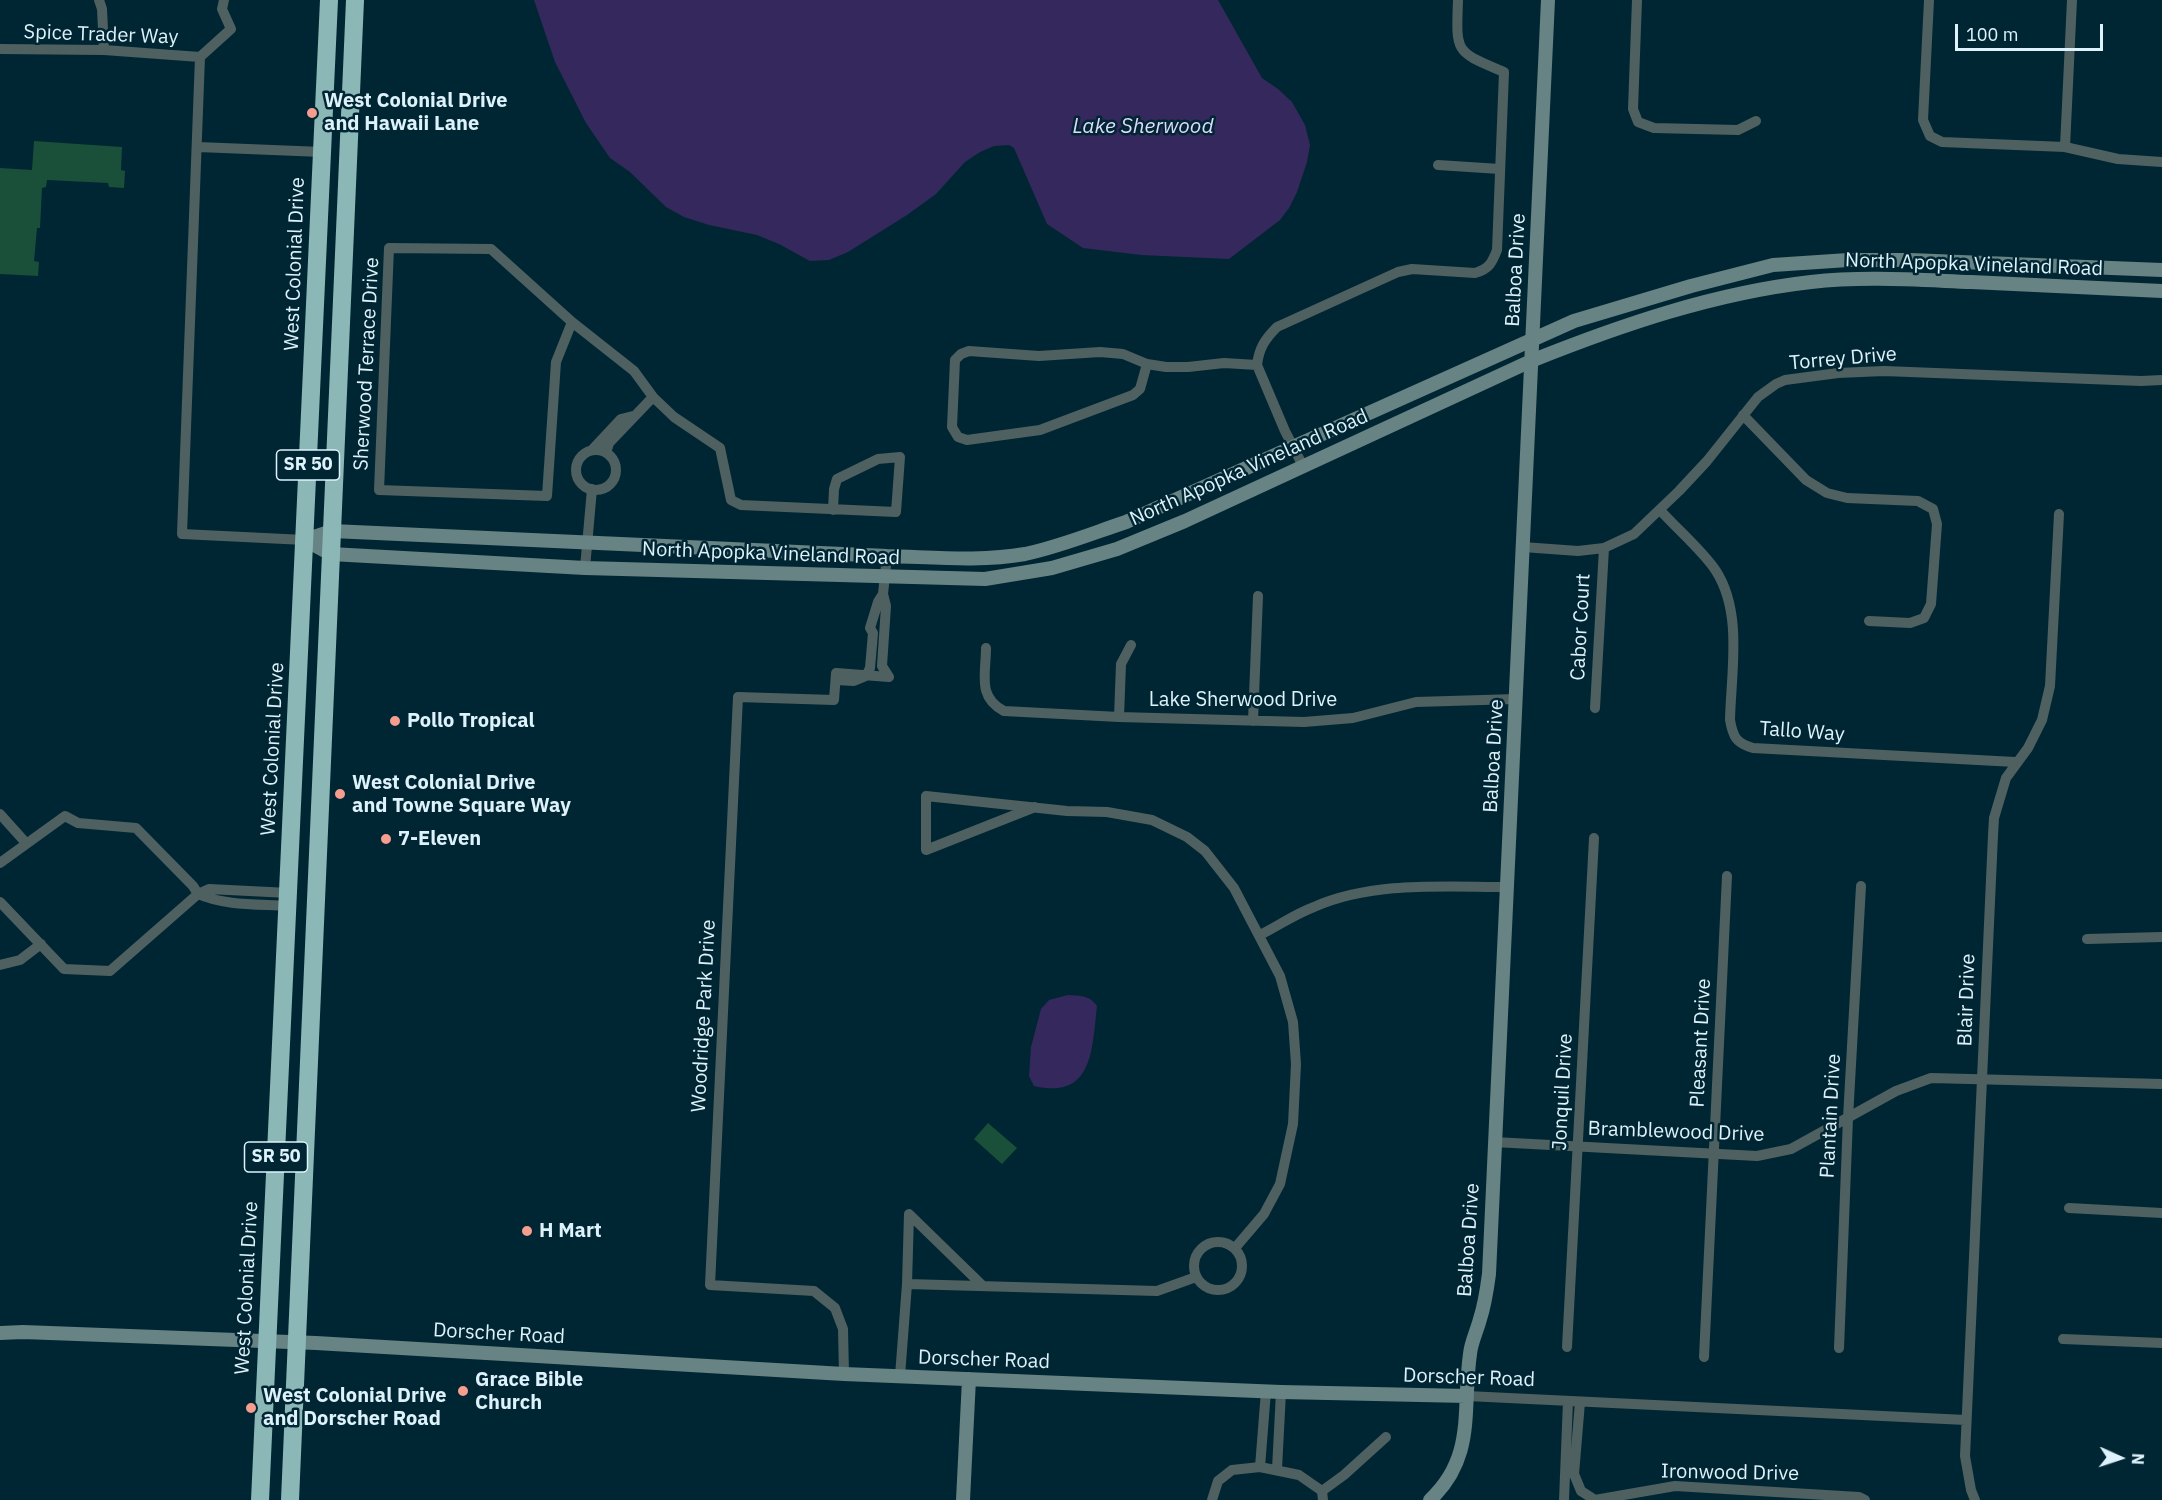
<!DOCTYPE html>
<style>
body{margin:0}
#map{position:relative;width:2162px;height:1500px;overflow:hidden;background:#012633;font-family:"IBM Plex Sans",sans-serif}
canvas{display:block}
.north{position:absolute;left:2090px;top:1428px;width:60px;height:60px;-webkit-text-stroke:4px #012633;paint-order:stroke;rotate:93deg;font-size:16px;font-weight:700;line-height:24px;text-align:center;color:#def2fb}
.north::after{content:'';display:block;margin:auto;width:21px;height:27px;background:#def2fb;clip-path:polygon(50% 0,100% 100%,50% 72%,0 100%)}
.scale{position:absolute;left:1955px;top:24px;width:148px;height:27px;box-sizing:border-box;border:3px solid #def2fb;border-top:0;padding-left:8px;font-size:18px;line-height:21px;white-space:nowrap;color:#def2fb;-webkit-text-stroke:4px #012633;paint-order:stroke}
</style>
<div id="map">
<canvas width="2162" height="1500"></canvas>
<div class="north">N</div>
<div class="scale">100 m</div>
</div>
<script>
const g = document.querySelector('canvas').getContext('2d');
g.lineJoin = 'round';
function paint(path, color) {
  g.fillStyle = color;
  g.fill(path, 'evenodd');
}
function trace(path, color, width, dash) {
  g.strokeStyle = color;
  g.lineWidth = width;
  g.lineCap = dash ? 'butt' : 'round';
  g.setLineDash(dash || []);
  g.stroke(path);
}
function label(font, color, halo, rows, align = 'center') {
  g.font = font + ' "IBM Plex Sans",sans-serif';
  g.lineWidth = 5;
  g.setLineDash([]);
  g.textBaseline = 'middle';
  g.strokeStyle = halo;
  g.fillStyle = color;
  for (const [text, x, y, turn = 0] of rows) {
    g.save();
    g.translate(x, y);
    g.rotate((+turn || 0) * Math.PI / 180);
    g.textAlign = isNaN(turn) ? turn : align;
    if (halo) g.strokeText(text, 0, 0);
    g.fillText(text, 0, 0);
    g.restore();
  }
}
paint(new Path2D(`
 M34 141 122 147 121 170 125 171 124 188 109 187 108 183 47 180 46 187 42 188 40 228H37L34 261 39 262 38 276 0 274V168L32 170Z
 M988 1123 1017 1148 1002 1164 974 1139Z`), '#1a4f39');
paint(new Path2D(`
 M534 0H1218L1262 78 1278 89 1292 102 1305 125 1310 145 1307 162 1297 192 1289 208 1280 220 1229 259 1141 255 1083 248 1047 224 1014 148 1009 145 994 146 980 152 965 162 936 194 907 215 848 252 829 260 810 261 779 244 757 235 709 225 684 217 666 207 630 172 610 158 586 123 555 62Z
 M1068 995C1079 996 1090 995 1097 1006 1092 1048 1094 1100 1034 1086L1029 1076 1031 1047 1041 1009 1049 1000Z`), '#35285d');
trace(new Path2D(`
 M99 0 102 9 104 50
 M224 0 222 9 231 29 200 57 182 534 305 540
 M1637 0 1633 109 1638 122 1654 128 1738 130 1756 121
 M1929 0 1923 120 1930 136 1942 142 2065 147 2118 159 2162 162
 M0 49 104 50 200 57
 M198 147 322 152
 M2065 147 2072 0
 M1438 165 1500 169
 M389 248 491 249 572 322 556 362 547 496 379 490Z
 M572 322 634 371 653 397 674 417 720 448 731 500 741 505 896 512 900 457 878 459 837 479 834 489 833 510
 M1147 364 1140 389 1133 395 1040 430 967 440 958 437 952 427 955 360 961 354 969 351 1039 356 1100 352 1123 354 1147 364 1166 367H1188L1224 363 1257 365
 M1743 415 1806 480 1827 493 1847 498 1918 501 1933 509 1937 524 1931 604 1924 618 1910 623 1869 621
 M592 450 621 419 633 416
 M576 470a20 20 0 1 1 40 0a20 20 0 1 1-40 0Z
 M606 453 609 443 653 397
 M1303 466 1285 431 1257 365C1259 348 1265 339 1277 327L1398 272 1412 269 1475 273C1489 269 1492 263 1497 250L1504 72C1455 51 1456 54 1458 0
 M1660 510C1676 528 1704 552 1716 571 1743 613 1731 673 1730 720 1733 737 1736 743 1753 748L2015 762
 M1523 547 1578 551 1604 548 1634 534 1679 491 1707 461 1758 397 1776 384 1785 380 1838 373 1884 371 2141 381 2162 380
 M887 556 883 594 886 606 882 666 889 677
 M585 568 592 489
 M986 648C986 674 977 697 1004 711L1119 717 1304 722 1353 718 1416 702 1516 699
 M836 680 854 681 866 676 870 668 873 633 870 628 878 602 883 594
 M1595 708 1604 548
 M1119 717 1121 664 1131 645
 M1253 721 1258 596
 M1035 807 926 850V796L1067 811 1107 812 1152 820 1187 837 1205 851 1234 888 1280 976 1293 1022 1296 1064 1293 1124 1280 1184 1264 1214 1235 1248
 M0 814 26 843
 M0 863 65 816 78 823 136 828 193 886 198 894
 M198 894C225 906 259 904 288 906
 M0 902 64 969 110 971 198 894 209 889 289 893
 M1260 935C1278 926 1295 914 1314 907 1373 881 1443 887 1507 887
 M2087 939 2162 937
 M0 965 20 960 41 944
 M1494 1142 1757 1156 1791 1149 1896 1091 1931 1078 2162 1084
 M2069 1208 2162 1213
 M1194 1266a24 24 0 1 1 48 0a24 24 0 1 1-48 0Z
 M983 1286 909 1214 907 1284 1157 1291 1196 1277
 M2063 1339 2162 1343
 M1567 1347 1594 838
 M1839 1348 1848 1118 1861 886
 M1704 1357 1727 876
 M844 1374 843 1329 835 1308 814 1291 710 1285 738 697 834 700 836 673 889 677
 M900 1376 907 1284
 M1467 1396 1966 1420
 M1580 1402 1574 1474 1581 1491 1595 1500
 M1260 1467 1266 1391
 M1277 1469 1281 1392
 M1322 1491 1344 1475 1386 1437
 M1212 1500 1218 1481 1232 1470 1260 1467 1299 1475 1322 1491 1323 1500
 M1564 1500 1568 1401
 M1595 1500 1675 1486 1859 1497 1865 1500
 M1975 1500 1971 1490 1965 1456 1993 835 1994 818 2006 778 2028 748 2042 720 2050 686 2059 514`), '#4f6060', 10);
trace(new Path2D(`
 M305 540 331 554 349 555 585 568 985 579 1052 568 1117 549 1185 521 1531 361C1621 325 1714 293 1811 282 1864 276 1918 280 1971 282 2034 285 2098 288 2162 291
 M305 540 332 531 887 556C932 557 980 562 1025 554 1059 547 1093 533 1126 522L1574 321 1691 286 1773 265 1848 260H1910L2162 270
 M0 1333 23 1332 316 1343 844 1374 1281 1392 1467 1396
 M963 1500 969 1379
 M1430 1500C1476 1457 1462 1410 1470 1354 1471 1342 1477 1331 1480 1319 1485 1304 1487 1289 1489 1274L1548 0`), '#678383', 14);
trace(new Path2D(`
 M260 1500 329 0
 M290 1500 355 0`), '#8bb8b7', 18);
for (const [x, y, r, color] of [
 [312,113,6,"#f59d8f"],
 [395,721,6,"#f59d8f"],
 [340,794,6,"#f59d8f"],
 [386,839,6,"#f59d8f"],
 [527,1231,6,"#f59d8f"],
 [463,1391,6,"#f59d8f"],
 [251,1408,6,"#f59d8f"]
]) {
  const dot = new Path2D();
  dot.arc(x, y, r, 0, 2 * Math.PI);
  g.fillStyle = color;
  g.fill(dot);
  trace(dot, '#012633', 2);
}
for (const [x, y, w] of [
 [308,465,63],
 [276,1157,63]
]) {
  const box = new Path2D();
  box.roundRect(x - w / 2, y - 15, w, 30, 4.5);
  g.fillStyle = '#012633';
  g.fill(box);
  trace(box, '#def2fb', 1.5);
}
label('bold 18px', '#def2fb', null, [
 ["SR 50",308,465],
 ["SR 50",276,1157]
]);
label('20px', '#def2fb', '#012633', [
 ["Spice Trader Way",101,35,2],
 ["West Colonial Drive",295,264,-88],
 ["North Apopka Vineland Road",1974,265,2],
 ["Balboa Drive",1516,270,-87],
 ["Torrey Drive",1843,359,-5],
 ["Sherwood Terrace Drive",367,364,-87],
 ["North Apopka Vineland Road",1249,468,-24],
 ["North Apopka Vineland Road",771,554,2],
 ["Cabor Court",1581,627,-87],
 ["Lake Sherwood Drive",1243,700],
 ["Tallo Way",1802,732,4],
 ["West Colonial Drive",273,749,-87],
 ["Balboa Drive",1494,756,-87],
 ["Blair Drive",1967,1000,-88],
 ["Woodridge Park Drive",704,1016,-87],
 ["Pleasant Drive",1701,1043,-87],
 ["Jonquil Drive",1563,1092,-87],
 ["Plantain Drive",1831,1116,-87],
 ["Bramblewood Drive",1676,1132,2],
 ["Balboa Drive",1469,1240,-86],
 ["West Colonial Drive",247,1288,-87],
 ["Dorscher Road",499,1334,3],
 ["Dorscher Road",984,1360,2],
 ["Dorscher Road",1469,1378,2],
 ["Ironwood Drive",1730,1473,1]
]);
label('bold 20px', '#def2fb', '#012633', [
 ["West Colonial Drive",324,101],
 ["and Hawaii Lane",324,124],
 ["Pollo Tropical",407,721],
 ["West Colonial Drive",352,783],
 ["and Towne Square Way",352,806],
 ["7-Eleven",398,839],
 ["H Mart",539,1231],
 ["Grace Bible",475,1380],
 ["Church",475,1403],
 ["West Colonial Drive",263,1396],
 ["and Dorscher Road",263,1419]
], 'left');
label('italic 21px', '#dfd9fd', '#012633', [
 ["Lake Sherwood",1143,127]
]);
</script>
